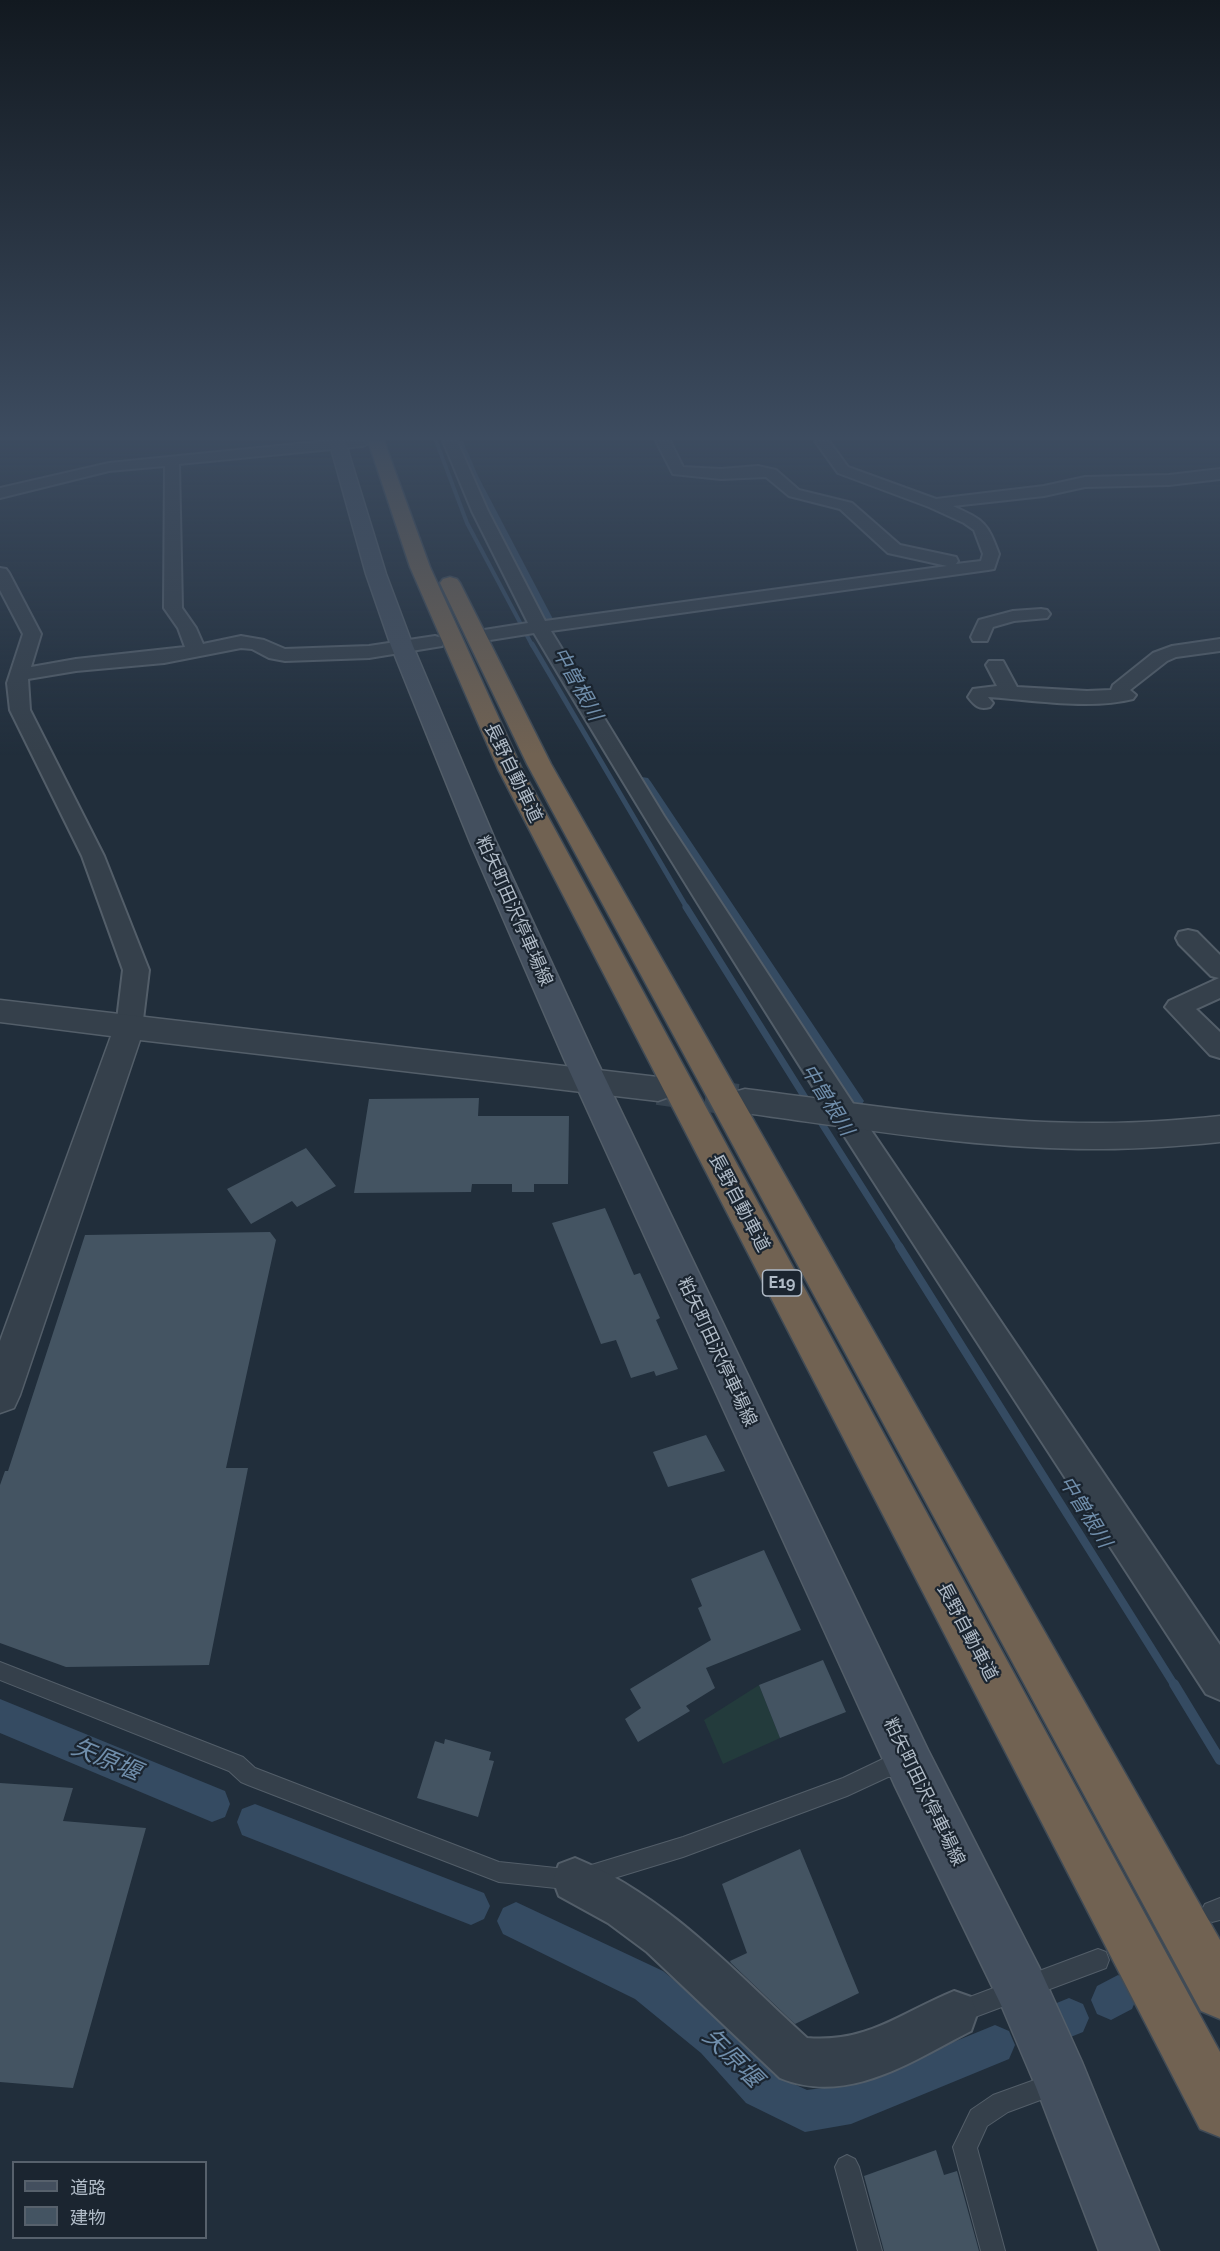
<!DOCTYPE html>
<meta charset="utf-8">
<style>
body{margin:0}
#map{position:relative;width:1220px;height:2251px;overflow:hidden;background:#212e3b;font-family:Raleway,"Noto Sans JP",sans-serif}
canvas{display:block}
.legend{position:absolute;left:12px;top:2161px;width:195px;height:78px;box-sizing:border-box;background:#1b2530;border:2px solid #57616c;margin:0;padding:8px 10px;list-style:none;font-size:18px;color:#b0bbc7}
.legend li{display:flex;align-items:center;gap:12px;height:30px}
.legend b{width:30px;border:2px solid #57616c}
</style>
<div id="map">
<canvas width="1220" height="2251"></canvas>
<ul class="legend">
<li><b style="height:8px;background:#434f5e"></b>道路</li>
<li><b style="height:16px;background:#445462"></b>建物</li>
</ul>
</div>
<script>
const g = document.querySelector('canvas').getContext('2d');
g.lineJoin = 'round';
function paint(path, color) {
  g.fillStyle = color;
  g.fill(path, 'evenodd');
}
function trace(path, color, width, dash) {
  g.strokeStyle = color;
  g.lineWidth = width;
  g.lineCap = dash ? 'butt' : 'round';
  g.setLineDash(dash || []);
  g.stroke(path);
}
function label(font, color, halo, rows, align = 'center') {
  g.font = font + ' Raleway,"Noto Sans JP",sans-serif';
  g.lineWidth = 4.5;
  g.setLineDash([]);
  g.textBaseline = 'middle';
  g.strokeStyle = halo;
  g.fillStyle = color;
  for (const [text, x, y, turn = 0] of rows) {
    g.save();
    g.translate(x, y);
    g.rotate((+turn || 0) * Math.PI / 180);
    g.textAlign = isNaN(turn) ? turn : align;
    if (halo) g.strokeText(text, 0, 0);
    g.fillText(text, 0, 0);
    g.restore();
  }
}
paint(new Path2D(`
 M759 1685 780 1738 723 1764 704 1720Z`), '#233b3c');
trace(new Path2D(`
 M436 441 467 523 532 645`), '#354b62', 4);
trace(new Path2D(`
 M532 644 687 908`), '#354b62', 5);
trace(new Path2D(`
 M686 907 809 1104
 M817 1116 900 1247`), '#354b62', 7);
trace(new Path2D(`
 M899 1246 1175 1686`), '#354b62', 8);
trace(new Path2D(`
 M1174 1684 1220 1760`), '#354b62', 10);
paint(new Path2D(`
 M451 441H463L478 476 554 621 551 624H541L538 621 466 476Z
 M642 777 648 778 651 782 860 1095 864 1101 860 1107 852 1110 844 1107 633 782 636 778Z
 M0 1699 225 1791 230 1804 225 1817 212 1822 0 1733Z
 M255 1804 484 1893 490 1906 484 1919 471 1925 242 1835 237 1822 242 1809Z
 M516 1902 663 1971 729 2025 774 2075 807 2090 851 2084 995 2025 1009 2031 1015 2045 1009 2059 851 2124 805 2132 746 2103 701 2053 635 1999 503 1934 497 1921 503 1908Z
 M1118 1975 1132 1981 1138 1995 1132 2009 1111 2020 1097 2014 1091 2000 1097 1986Z
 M1069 1998 1083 2004 1089 2018 1083 2032 1056 2043 1042 2037 1036 2023 1042 2009Z`), '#354b62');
paint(new Path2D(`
 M479 1098 478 1116H569L568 1184H534V1192H512V1184H472L471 1192 354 1193 369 1099Z
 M306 1148 336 1186 297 1207 292 1201 251 1224 227 1189Z
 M605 1208 634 1275 640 1273 660 1318 656 1320 678 1369 656 1376 654 1371 631 1378 616 1340 601 1344 552 1223Z
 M270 1232 276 1240 226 1468H248L209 1665 66 1667 0 1643V1485L5 1471H8L85 1235Z
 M706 1435 725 1471 668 1487 653 1452Z
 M764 1550 801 1630 706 1668 715 1688 686 1706 690 1711 638 1742 625 1719 641 1708 630 1689 711 1640 698 1608 702 1606 691 1579Z
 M823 1660 846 1712 780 1738 759 1685Z
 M445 1739 491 1752 489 1760 494 1761 478 1817 417 1798 435 1741 444 1744Z
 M0 1783 73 1788 63 1821 146 1828 73 2088 0 2082Z
 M800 1849 859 1993 795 2024 731 1963 730 1961 747 1953 722 1884Z
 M936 2150 944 2175 957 2171 979 2251H884L864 2176Z`), '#445462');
trace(new Path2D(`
 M658 1089 745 1101`), '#364350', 32, [32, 16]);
const service = new Path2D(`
 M0 1662 243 1757 255 1768 499 1862 575 1870 683 1837 843 1778 887 1757H903L910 1760 913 1767 910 1774 903 1777H888L847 1796 683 1857 575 1890 499 1882 248 1785 241 1782 229 1771 0 1680Z
 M1220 1898V1920L1212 1922 1205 1918 1201 1911 1205 1904Z
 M1098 1949 1106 1952 1109 1960 1106 1968 959 2023 951 2020 948 2012 951 2004Z
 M1054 2073 1062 2076 1065 2084 1062 2092 1008 2112 987 2126 977 2148 1005 2251H981L953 2147 971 2110 993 2095Z
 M847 2155 855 2159 859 2167 882 2251H858L835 2167 839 2159Z`);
const minor = new Path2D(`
 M327 441 370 442 363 446 179 464 182 608 196 628 203 644 241 636 264 640 285 649 369 646 435 636 442 638 444 642 442 646 369 658 285 661 269 658 252 649 241 648 164 663 76 671 28 679 30 710 104 856 149 970 142 1028 138 1035 129 1037 120 1035 116 1028 123 970 82 856 10 710 7 683 23 634 0 590V568L6 569 9 573 41 634 31 667 76 659 185 647 178 628 164 608 165 466 109 471 0 498V488L109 463Z
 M443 441H457L488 511 545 621 947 566 888 553 840 509 789 496 766 477 721 479 673 474 656 441H670L683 467 721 469 758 466 776 470 799 490 852 503 900 545 956 557 958 561 956 564 981 561 983 554 974 530 964 523 929 507 838 473 815 441H829L848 467 936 499 1044 486 1085 477 1169 475 1220 469V479L1169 485 1085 487 1044 496 953 506C985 521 987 522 999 554L994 569 988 570 551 631 664 816 854 1105 1220 1645V1700L1206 1694C978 1343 747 994 534 633L490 640 484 638 481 634 484 630 528 623 472 511Z
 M1041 609 1047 610 1050 614 1047 618 1014 621 993 627 987 641H973L971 637 979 620 1013 611Z
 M1220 639V651L1176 657 1167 661 1130 690 1136 695 1133 699C1090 710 1032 700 988 697L993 703 990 707C979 710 975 706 968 697L973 689 997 686 986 665 989 661H1003L1017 687 1087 691 1111 690 1113 685 1153 653 1172 646Z
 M1188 930 1197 932 1220 955V998L1196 1009 1220 1032V1058L1210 1055 1165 1007 1169 1001 1219 978 1211 976 1179 944 1176 938 1179 932Z
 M575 1858C667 1896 735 1972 807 2038 868 2043 900 2013 954 1991L971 1997 977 2014 971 2031C912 2061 848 2106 780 2078L647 1952 608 1923 559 1896 553 1880 559 1864Z`);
const tertiary = new Path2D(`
 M0 1000 658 1077 669 1081 674 1089 669 1097 658 1101 140 1040 20 1395 14 1408 0 1413V1341L111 1036 0 1022Z
 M745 1089C863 1104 983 1124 1102 1123 1142 1123 1181 1120 1220 1116V1142C1181 1146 1142 1149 1102 1149 983 1150 863 1129 745 1113L734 1110 729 1101 734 1092Z`);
const secondary = new Path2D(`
 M329 441H345L386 574 413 646 496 842 596 1059 928 1750 1040 1969 1082 2062 1159 2251H1099L1036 2087 1002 2007 894 1784 564 1059 470 842 391 646 366 574Z`);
const motorway = new Path2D(`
 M368 441H384L430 567 522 769 1220 2052V2137L1200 2129 498 769 410 567Z
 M450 577 457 579 460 583 551 764 1220 1940V2019L1201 2011 527 764 440 583 443 579Z`);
trace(service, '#535e69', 2);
trace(minor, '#535e69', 4);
trace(tertiary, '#535e69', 3);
trace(secondary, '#535e69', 3);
trace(motorway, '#404b56', 3);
paint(service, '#35404b');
paint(minor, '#35404b');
paint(tertiary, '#35404b');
paint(secondary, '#434f5e');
paint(motorway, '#716252');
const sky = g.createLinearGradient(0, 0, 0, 756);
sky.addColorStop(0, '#121920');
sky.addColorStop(0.58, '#3d4c60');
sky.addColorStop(1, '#3d4c6000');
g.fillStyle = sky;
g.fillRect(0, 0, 1220, 756);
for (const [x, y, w] of [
 [782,1283,39]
]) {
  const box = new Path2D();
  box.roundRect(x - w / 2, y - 13, w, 26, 4.5);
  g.fillStyle = '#1b2530';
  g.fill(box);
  trace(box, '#b0bbc7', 1.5);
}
label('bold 16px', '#b0bbc7', null, [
 ["E19",782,1283]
]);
label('18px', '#b0bbc7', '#1b2530', [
 ["長野自動車道",513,773,64],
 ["粕矢町田沢停車場線",514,911,66],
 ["長野自動車道",739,1203,62],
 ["粕矢町田沢停車場線",717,1352,65],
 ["長野自動車道",967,1632,62],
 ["粕矢町田沢停車場線",924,1792,64]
]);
label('italic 20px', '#708eab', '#1b2530', [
 ["中曽根川",577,684,61],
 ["中曽根川",827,1100,58],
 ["中曽根川",1085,1512,58]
]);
label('italic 24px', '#708eab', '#1b2530', [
 ["矢原堰",106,1760,23],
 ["矢原堰",732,2058,45]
]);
</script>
